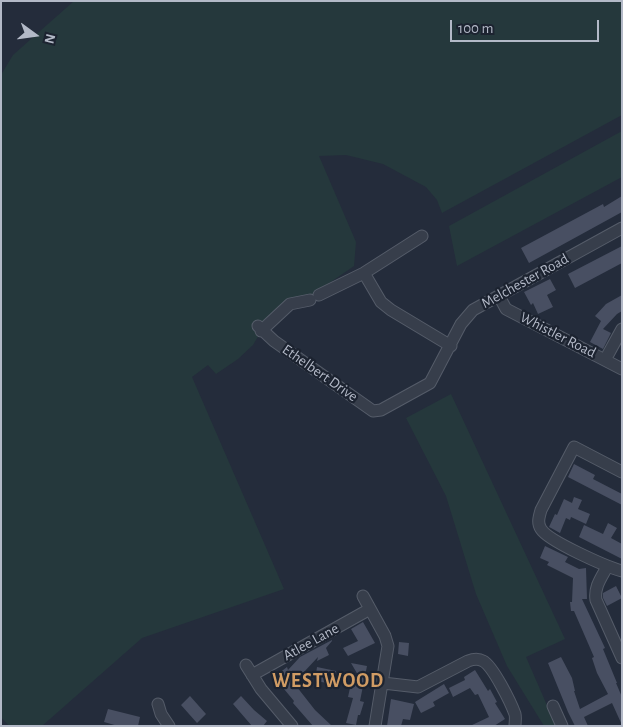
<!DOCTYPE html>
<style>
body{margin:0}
#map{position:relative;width:623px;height:727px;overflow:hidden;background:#242c3b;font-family:"Alegreya Sans",sans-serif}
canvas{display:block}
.frame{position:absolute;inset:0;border:2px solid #b3b9c7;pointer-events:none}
.north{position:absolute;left:10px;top:10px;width:50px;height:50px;-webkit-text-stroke:4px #1c2330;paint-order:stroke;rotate:104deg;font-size:14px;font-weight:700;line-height:20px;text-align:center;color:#b3b9c7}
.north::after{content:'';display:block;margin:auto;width:18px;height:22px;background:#b3b9c7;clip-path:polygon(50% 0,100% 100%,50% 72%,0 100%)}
.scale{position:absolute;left:450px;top:20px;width:149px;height:22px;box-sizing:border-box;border:2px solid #b3b9c7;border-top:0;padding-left:6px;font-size:15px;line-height:18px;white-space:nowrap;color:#b3b9c7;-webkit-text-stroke:4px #1c2330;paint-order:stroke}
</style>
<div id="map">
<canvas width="623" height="727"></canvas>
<div class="frame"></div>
<div class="north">N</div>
<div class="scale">100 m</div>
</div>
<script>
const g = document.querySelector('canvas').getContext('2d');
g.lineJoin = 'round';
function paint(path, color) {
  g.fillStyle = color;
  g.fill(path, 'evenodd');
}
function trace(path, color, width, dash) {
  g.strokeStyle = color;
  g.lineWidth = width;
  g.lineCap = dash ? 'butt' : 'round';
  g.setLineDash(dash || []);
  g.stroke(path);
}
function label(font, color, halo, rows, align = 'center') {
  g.font = font + ' "Alegreya Sans",sans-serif';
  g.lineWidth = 4.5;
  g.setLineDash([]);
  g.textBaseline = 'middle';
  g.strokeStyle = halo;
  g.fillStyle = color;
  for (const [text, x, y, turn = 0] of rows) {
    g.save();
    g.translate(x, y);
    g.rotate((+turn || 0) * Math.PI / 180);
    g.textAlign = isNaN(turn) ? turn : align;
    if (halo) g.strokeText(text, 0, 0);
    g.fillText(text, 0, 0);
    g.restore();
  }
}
paint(new Path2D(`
 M74 1H622V115L442 213 437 200 426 187 383 164 346 155 319 156 356 242 354 266 290 310 266 323 253 345 238 359 216 374 208 365 192 377 284 589 142 638 42 726H9L1 717V75L13 55Z
 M622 131V177L457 266 449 226Z
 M451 394 565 639 526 657 556 726H544L507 666 476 594 446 496 406 418Z`), '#25383c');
paint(new Path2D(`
 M622 196V212L529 263 521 248 603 204 604 207Z
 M622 246V263L575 288 568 274Z
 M550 279 556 290 547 295 553 307 538 314 533 303 531 305 524 292Z
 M622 295V311L617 314 603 329 611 333 603 349 590 342 601 321 595 316 606 304Z
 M574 464 595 475 593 479 622 494V505L568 477Z
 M574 497 582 500 578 509 590 514 586 524 571 517 570 520 566 518 560 533 551 528 549 527 555 514 557 515 564 499 572 503Z
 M608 523 617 528 611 538 622 544V559L579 537 584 525 603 534Z
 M545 546 568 557 565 562 579 569 586 568 587 599H582L605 648 603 649 617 683H616L622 697V725L612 703 584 717 588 726H575L568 712 548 663 561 657 572 678 575 691H574L580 709 608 694 597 673 592 658 594 657 574 611H571L570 602H572L573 578 547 565 549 562 540 558Z
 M616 586 622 598 607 606 603 598V593Z
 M363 622 375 643 348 656 343 648 358 641 351 629Z
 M332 640V641L326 648 329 655 317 661 318 657 303 673 293 682 315 710 332 726H313L293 703 294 701 274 677 287 667 288 670 300 657Z
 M399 642 409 643 408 656 398 654Z
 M351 663 367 666 360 701 364 702 360 715H358L356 725 346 723 353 698 348 697 353 674 358 675Z
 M317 667 336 671 334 684 315 681Z
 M475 670 488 691 490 689 497 702 495 703 505 719 494 726H470L489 717 478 694 475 695 470 688 453 697 449 688 465 680 464 677Z
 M444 684 449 693 433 702 435 706 421 713 415 702Z
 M190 696 206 714 197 723 181 705Z
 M241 696 254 710 267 721 263 726H252L233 704Z
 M391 699 414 704 410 720 403 719 401 726H387Z
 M108 709 140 717 138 726H118L104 722Z`), '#484f62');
const minor = new Path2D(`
 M364 273 381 302 391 310 451 346
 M319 295 364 273 422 236
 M499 296 506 309 622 369
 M258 326 274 341 373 411 381 410 430 383 461 324 473 310 622 228
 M261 331 290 304 310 300
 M605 360 622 329
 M622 472 574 447 541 510C539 517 537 523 541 529 548 541 607 567 622 571
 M607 567C601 578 594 587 596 600L622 658
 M363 596 385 636 388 646 375 726
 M246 665 261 689 292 726
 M252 675 370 609
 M383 683 418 687 468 661C473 659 478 658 483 661 493 666 511 703 515 714 516 718 515 722 515 726
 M158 704 161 714 169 726
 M553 706 562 726`);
trace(minor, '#555c69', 13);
trace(minor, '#373e4b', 11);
label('15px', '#b3b9c7', '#1c2330', [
 ["Melchester Road",525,281,-29],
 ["Whistler Road",558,335,27],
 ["Ethelbert Drive",320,373,35],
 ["Atlee Lane",311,642,-29]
]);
g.letterSpacing = '1px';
label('bold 20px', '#d19c64', '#1c2330', [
 ["WESTWOOD",328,681]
]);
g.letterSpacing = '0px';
</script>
